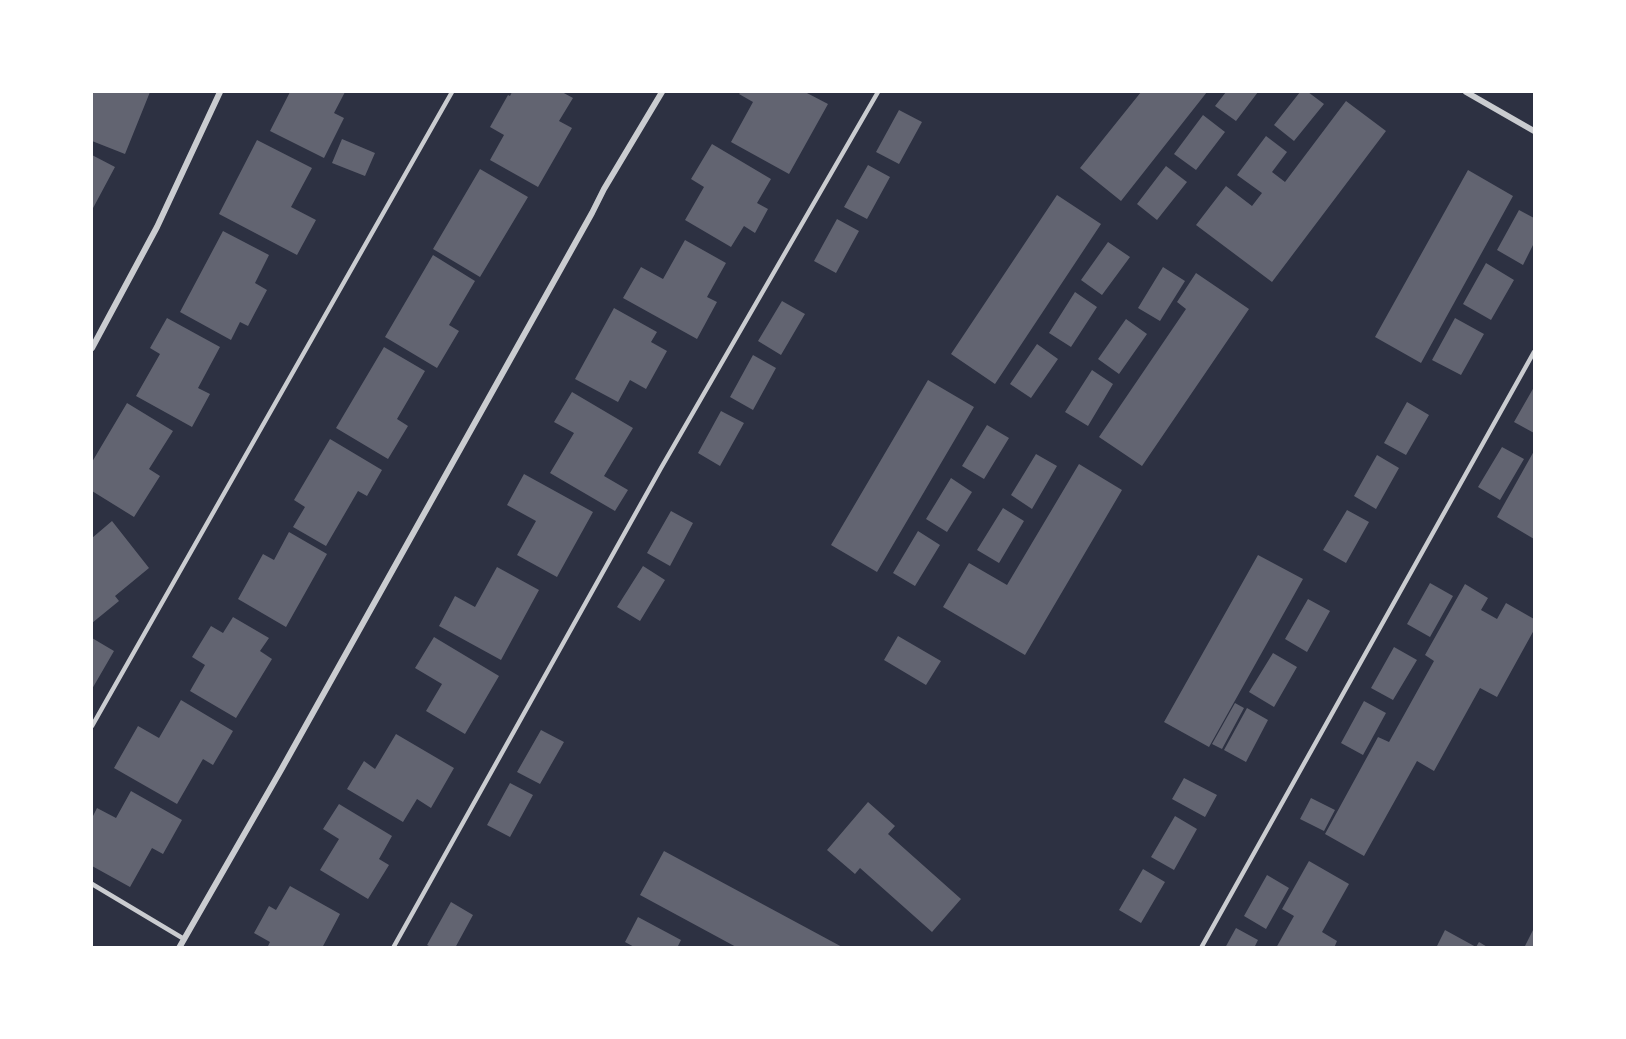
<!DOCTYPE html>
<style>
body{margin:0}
#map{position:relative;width:1626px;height:1039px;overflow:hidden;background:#2d3142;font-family:"Alegreya Sans",sans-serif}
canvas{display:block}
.frame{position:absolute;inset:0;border:93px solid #fff;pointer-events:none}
</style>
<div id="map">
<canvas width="1626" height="1039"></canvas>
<div class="frame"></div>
</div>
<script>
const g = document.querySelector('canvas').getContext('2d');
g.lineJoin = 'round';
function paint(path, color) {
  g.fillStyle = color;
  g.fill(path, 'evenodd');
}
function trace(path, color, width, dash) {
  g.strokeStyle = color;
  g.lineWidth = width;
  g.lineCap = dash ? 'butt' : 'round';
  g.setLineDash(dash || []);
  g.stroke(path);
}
paint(new Path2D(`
 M92 92H150L125 154 92 141Z
 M290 92H345L334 113 344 118 324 158 270 131Z
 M512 92H562L573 98 559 121 572 128 538 187 490 160 504 135 490 127 508 95 510 96Z
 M741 92H805L828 104 789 174 731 142 753 102 739 94Z
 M1141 92H1207L1121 201 1080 168Z
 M1226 92H1258L1236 121 1215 106Z
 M1300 92H1308L1324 104 1294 141 1274 125Z
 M1346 101 1386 131 1272 282 1196 225 1226 186 1252 206 1262 193 1237 175 1266 136 1287 152 1272 172 1285 182Z
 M899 110 922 122 899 164 876 152Z
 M1203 115 1225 132 1196 170 1174 154Z
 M342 139 375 153 365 176 332 163Z
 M257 140 312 168 291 207 316 220 297 255 219 214Z
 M712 144 771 179 757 203 768 209 755 233 744 226 731 247 685 220 704 187 691 179Z
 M92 155 115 167 92 210Z
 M868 165 890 177 867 219 844 207Z
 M1166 166 1187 182 1157 220 1137 204Z
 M480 169 528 197 480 277 433 249Z
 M1468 170 1513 196 1421 363 1375 337Z
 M1057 195 1101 224 995 384 951 354Z
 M1519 210 1534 218V243L1523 265 1497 250Z
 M837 219 859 231 836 273 814 261Z
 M223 231 269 255 255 283 267 290 248 326 240 322 231 340 180 312Z
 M685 240 726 263 707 297 717 302 697 339 623 298 641 267 663 279Z
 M1108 242 1130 257 1102 295 1081 280Z
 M433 255 475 281 449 325 459 331 437 368 385 337Z
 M1486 263 1514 280 1491 320 1463 304Z
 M1163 267 1185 281 1160 321 1138 308Z
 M1196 273 1249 309 1142 466 1099 437 1186 309 1177 302Z
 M1075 292 1097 307 1071 347 1049 333Z
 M782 301 805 314 781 355 758 341Z
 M614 308 657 332 651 342 667 351 646 389 630 380 618 402 575 379Z
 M167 318 220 347 198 388 210 394 192 427 136 396 160 354 150 348Z
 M1455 318 1484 334 1461 375 1432 360Z
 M1126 319 1147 334 1119 374 1098 359Z
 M1037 344 1058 359 1031 398 1010 384Z
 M384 347 425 371 397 419 408 426 388 459 336 428Z
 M753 355 776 368 753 410 730 397Z
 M1092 370 1113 384 1088 426 1065 412Z
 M928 380 974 407 877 572 831 545Z
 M1534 387V433L1514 422Z
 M572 392 633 428 604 476 628 490 615 511 550 473 574 433 554 422Z
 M1407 402 1429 415 1406 455 1384 443Z
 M127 403 173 431 149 469 160 476 134 517 92 491V462Z
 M721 411 744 423 720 466 698 453Z
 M987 425 1009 438 984 479 962 466Z
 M330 439 382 470 367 496 358 491 326 546 293 527 305 507 294 500Z
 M1502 447 1524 459 1500 500 1478 487Z
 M1534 451V539L1497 517Z
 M1036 454 1057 466 1032 509 1011 495Z
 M1377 455 1399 468 1376 509 1354 496Z
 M1079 464 1122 490 1025 655 943 607 969 563 1007 585Z
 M524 474 593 512 557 577 517 555 536 521 507 505Z
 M951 478 972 492 947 532 926 519Z
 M1003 508 1024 521 999 563 977 550Z
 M1347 510 1369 522 1346 563 1323 550Z
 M671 511 693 523 670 566 647 553Z
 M112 521 149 568 115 596 119 601 92 623V551L93 550 92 547V538Z
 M918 531 940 545 915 586 893 573Z
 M289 532 327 554 286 627 238 599 263 554 274 560Z
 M1258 555 1303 579 1209 747 1164 722Z
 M643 566 665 580 640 621 617 607Z
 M497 567 539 590 501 660 439 626 455 596 475 607Z
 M1430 583 1453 596 1430 637 1407 624Z
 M1465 584 1488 598 1481 610 1497 619 1506 603 1534 619V630L1497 697 1480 688 1434 771 1417 761 1364 856 1325 834 1378 737 1389 742 1434 661 1425 655Z
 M1308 599 1330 611 1307 652 1285 639Z
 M233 617 269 638 260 651 272 659 236 718 190 691 205 665 192 657 211 626 223 633Z
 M898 636 941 661 926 685 884 660Z
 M434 637 499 676 465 734 426 711 442 684 415 668Z
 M92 638 114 651 92 689Z
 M1394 647 1417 660 1393 700 1371 688Z
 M1273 653 1297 667 1274 707 1249 692Z
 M181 700 233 731 213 765 203 759 177 804 114 768 138 726 159 738Z
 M1364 701 1386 713 1363 755 1341 743Z
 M1235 703 1244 708 1222 749 1212 744Z
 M1247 708 1268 720 1246 762 1224 750Z
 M541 730 564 742 540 784 517 772Z
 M396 734 454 768 431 808 417 799 403 822 347 789 364 761 375 769Z
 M1184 778 1217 795 1205 817 1172 799Z
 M510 783 533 795 510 837 487 825Z
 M131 791 182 820 163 854 152 848 130 887 92 866V818L97 808 116 818Z
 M1311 798 1335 810 1324 831 1300 819Z
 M868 802 895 826 888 834 961 899 932 932 860 868 855 874 827 850Z
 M339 804 392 836 379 859 389 865 368 899 320 870 339 839 323 829Z
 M1175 816 1197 829 1174 870 1151 857Z
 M664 851 844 948H738L640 895Z
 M1309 861 1349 884 1322 932 1337 941 1334 948H1276L1294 916 1282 909Z
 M1143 869 1165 882 1141 923 1119 910Z
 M1267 875 1289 888 1266 929 1244 916Z
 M290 886 340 914 322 948H267L270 942 254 933 269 906 276 910Z
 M451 902 473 915 455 948H433L427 945Z
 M638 917 681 940 677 948H636L625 942Z
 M1236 928 1258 940 1254 948H1225Z
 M1534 928V948H1524Z
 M1445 930 1476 947 1479 942 1489 948H1436Z`), '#626471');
trace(new Path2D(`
 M92 726 452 92
 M92 884 184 939
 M393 948 661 468 878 92
 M1201 948 1534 352`), '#caccd0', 4.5);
trace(new Path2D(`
 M1466 92 1534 131
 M92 348 157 227 220 92
 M179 948 281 770 592 213 604 189 662 92`), '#caccd0', 6);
</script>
